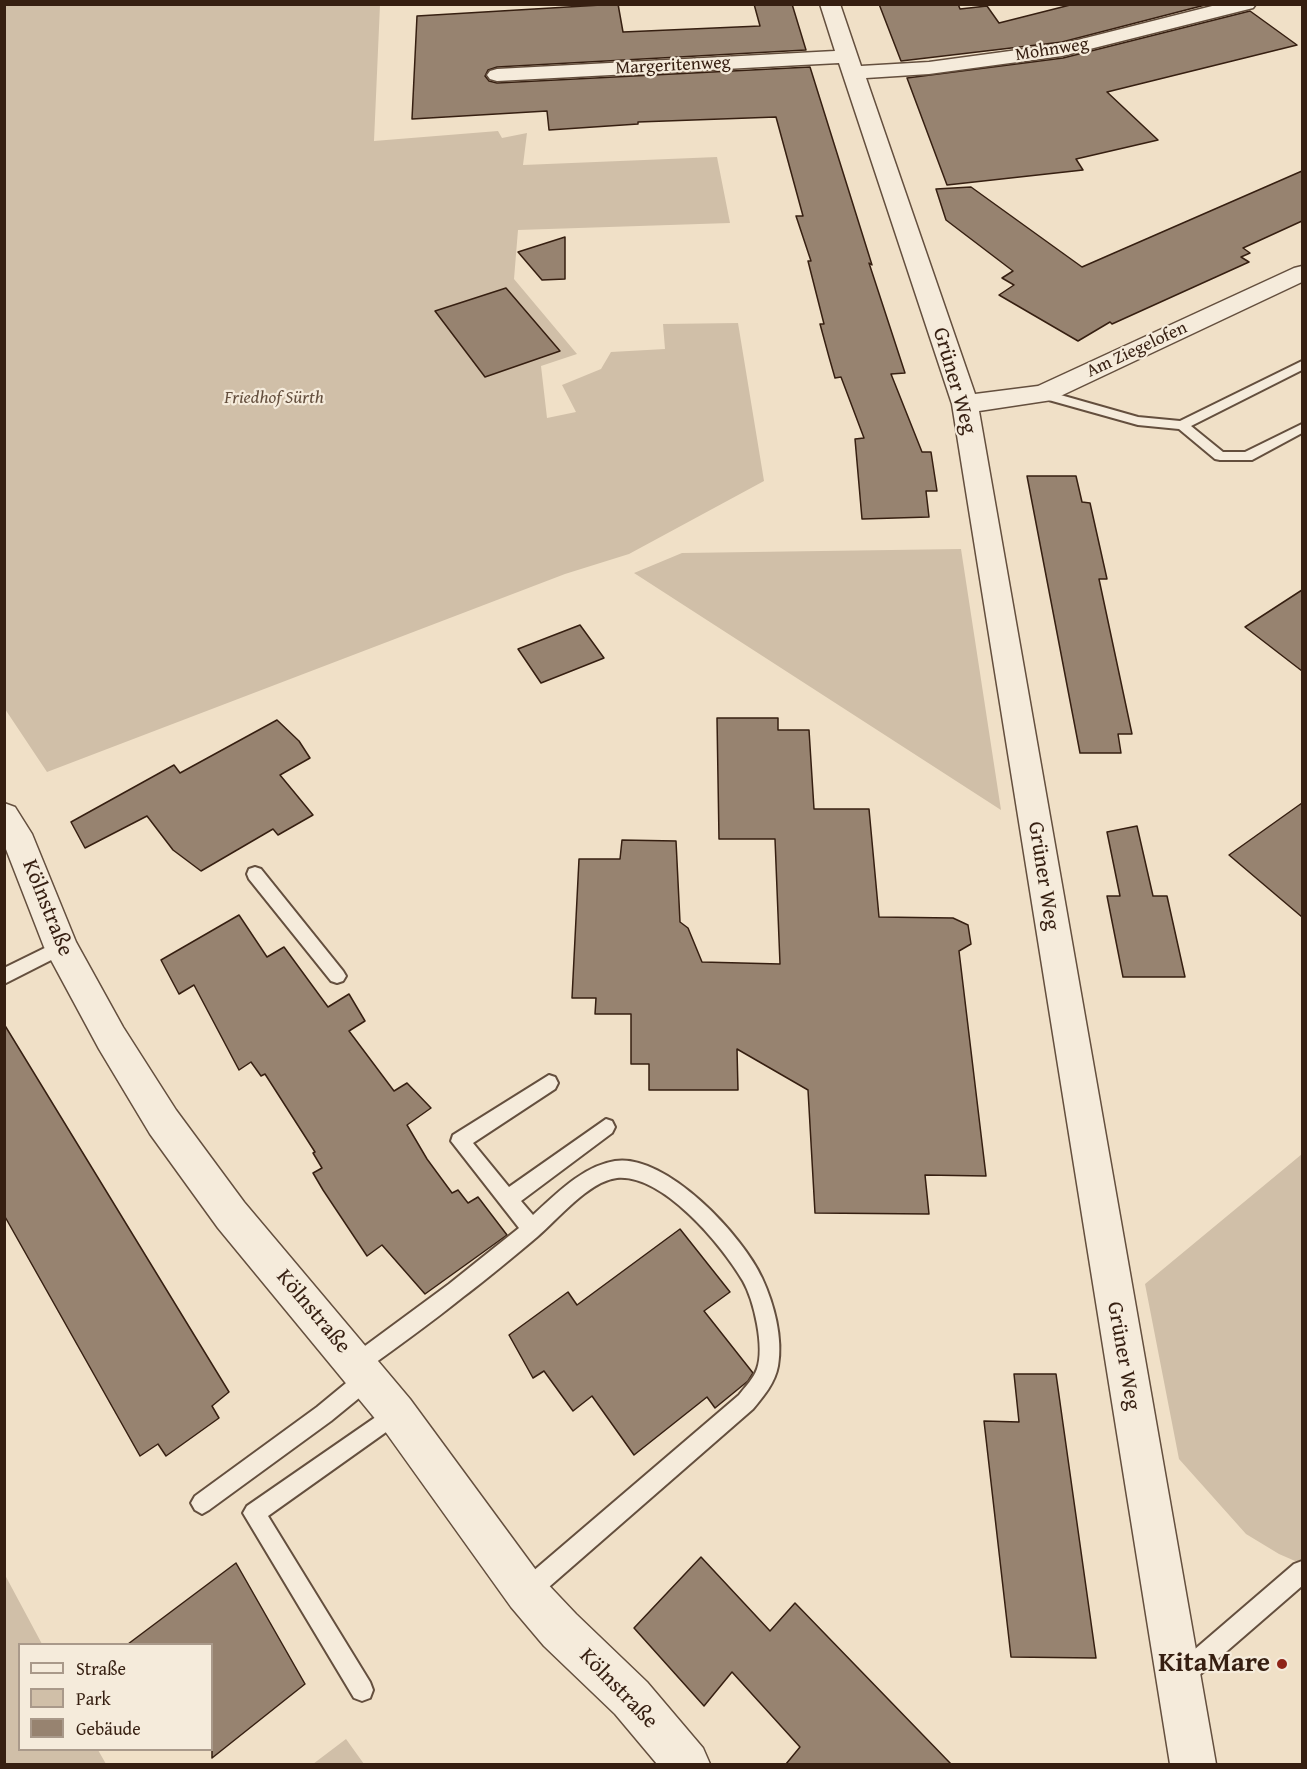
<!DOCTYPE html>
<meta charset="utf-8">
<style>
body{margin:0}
#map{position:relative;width:1307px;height:1769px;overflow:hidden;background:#f0e0c7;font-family:"Gentium Book Plus",serif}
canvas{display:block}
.frame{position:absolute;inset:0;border:6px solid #361f11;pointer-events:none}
.legend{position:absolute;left:18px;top:1643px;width:195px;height:108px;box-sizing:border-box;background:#f5ebdb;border:2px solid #a9998a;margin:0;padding:8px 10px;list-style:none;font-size:18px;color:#361f11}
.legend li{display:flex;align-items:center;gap:12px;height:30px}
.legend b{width:30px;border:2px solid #a9998a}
</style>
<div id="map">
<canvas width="1307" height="1769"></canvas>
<div class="frame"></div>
<ul class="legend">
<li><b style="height:8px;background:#f5ebdb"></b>Straße</li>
<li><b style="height:16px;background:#d0bfa8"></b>Park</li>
<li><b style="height:16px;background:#978370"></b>Gebäude</li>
</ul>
</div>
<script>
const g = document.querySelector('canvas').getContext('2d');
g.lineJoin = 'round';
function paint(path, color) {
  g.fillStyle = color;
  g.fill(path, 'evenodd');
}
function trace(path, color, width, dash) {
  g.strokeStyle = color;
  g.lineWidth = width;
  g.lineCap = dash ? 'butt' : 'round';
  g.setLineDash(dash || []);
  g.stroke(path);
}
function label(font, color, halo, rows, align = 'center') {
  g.font = font + ' "Gentium Book Plus",serif';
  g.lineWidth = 4.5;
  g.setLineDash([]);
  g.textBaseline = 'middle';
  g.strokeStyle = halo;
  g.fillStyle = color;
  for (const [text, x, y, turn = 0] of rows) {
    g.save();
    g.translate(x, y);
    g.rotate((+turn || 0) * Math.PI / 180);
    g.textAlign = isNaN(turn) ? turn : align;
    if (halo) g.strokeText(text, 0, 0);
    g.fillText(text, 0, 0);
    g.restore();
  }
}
paint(new Path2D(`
 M4 5H380L374 141 498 131 502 138 527 133 523 165 717 157 730 223 518 230 514 279 577 354 541 366 547 418 576 412 562 385 601 369 611 352 665 349 663 324 738 323 764 481 629 554 565 574 47 772 5 709Z
 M961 549 1001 810 634 573 682 553Z
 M1302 1154V1564L1279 1554 1246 1534 1179 1459 1145 1284Z
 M5 1575 42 1644H20V1750H98L106 1764H5Z
 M346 1739 364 1764H313Z`), '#d0bfa8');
const building = new Path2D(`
 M618 4 623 32 760 26 754 4H792L806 50 497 67 488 70 485 76 489 81 497 83 810 67 872 265 869 263 905 373 891 374 922 452H931L937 491H926L929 517 862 519 855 439 864 438 841 377 835 378 829 357 820 324H824L808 261H811L796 216H803L776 117 638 122V124L549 130 547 111 412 119 417 16Z
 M879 4H958L960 9 987 6 999 23 1074 4H1209L1062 42 901 61Z
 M1250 11 1297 45 1107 92 1158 140 1076 159 1083 170 947 185 907 78 1063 58Z
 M1302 171V221L1243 248 1250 253 1241 257 1249 262 1112 324 1110 322 1078 341 999 295 1014 285 1002 278 1013 271 946 220 936 189 971 187 1082 267Z
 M565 237V279L542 280 518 252Z
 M506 288 560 351 485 377 435 311Z
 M1027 476H1076L1082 502 1090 503 1107 579H1099L1132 734H1118L1121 753H1080Z
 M1302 590V671L1245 627Z
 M580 625 604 658 541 683 518 649Z
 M717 718H778V730H809L814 809H869L879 917 953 918 968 925 971 944 959 951 986 1176 925 1175 929 1214 815 1213 808 1090 737 1049 738 1090H649V1064H631V1014H595L596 998H572L579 859H620L622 840 676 841 680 922 688 928 702 962 780 964 775 839H719Z
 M277 720 299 741 310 758 280 775 313 815 278 835 273 829 201 871 173 850 147 816 85 848 71 822 174 765 180 773Z
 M1302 803V917L1229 855Z
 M1137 826 1153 896H1167L1185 977H1123L1107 896H1120L1107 832Z
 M239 915 267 957 284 947 328 1007 349 994 365 1021 349 1031 394 1091 407 1083 431 1108 407 1125 427 1159 452 1193 458 1190 468 1203 478 1197 507 1235 425 1294 382 1245 367 1256 323 1190 313 1173 322 1168 313 1153 315 1152 265 1074 261 1076 251 1062 239 1070 194 985 179 994 161 960Z
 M4 1024 229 1392 212 1406 219 1418 166 1456 158 1444 140 1456 4 1215Z
 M680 1229 730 1292 704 1311 753 1373 748 1381 715 1408 707 1397 634 1455 592 1396 573 1411 544 1371 533 1378 509 1335 568 1292 577 1305Z
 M1014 1374H1056L1096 1658 1011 1657 984 1421 1019 1422Z
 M701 1557 770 1631 795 1603 951 1764H786L800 1747 732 1672 704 1706 634 1628Z
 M236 1563 305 1684 212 1758V1644H128Z`);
paint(building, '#978370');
trace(building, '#361f11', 1.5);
const service = new Path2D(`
 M1302 361V370L1191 426 1223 452H1245L1302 424V433L1252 460H1220L1215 459 1179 429 1138 425 1038 397 1037 394 1043 390 1138 417 1180 421Z
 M255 867 261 869 343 971 346 976 343 981 337 983 331 981 249 879 247 874 249 869Z
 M61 940 67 942 69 947 67 952 4 984V968Z
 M549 1075 555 1077 558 1083 555 1089 473 1143 509 1187 606 1119 612 1121 615 1127 612 1133 521 1201 533 1215C556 1194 583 1166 615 1161 666 1153 743 1236 762 1278 774 1304 783 1338 778 1366 775 1383 763 1397 753 1409L534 1600 526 1603 518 1600 515 1592 518 1584 739 1395C745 1387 754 1378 757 1369 765 1348 754 1300 743 1281 722 1245 663 1174 617 1178 589 1181 557 1220 537 1237 513 1257 488 1278 463 1297 432 1322 400 1345 368 1368L375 1371 378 1378 375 1385 331 1421 209 1510 202 1514 195 1510 191 1503 195 1496 317 1407 357 1374 350 1371 347 1364 350 1357 449 1284 519 1228 451 1141 453 1135Z
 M396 1403 403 1406 406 1413 403 1420 268 1516 370 1682 373 1690 370 1698 362 1701 354 1698 243 1513 247 1506Z
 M1302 1561V1586L1189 1684 1181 1687 1173 1684 1170 1676 1173 1668 1294 1564Z`);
const minor = new Path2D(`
 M820 4H840L861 66 929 62 1062 44 1220 4H1256L1253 8 1062 56 929 74 866 78 975 394 1038 386 1294 268 1302 266V282L1052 400 979 411 1216 1764H1170L952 404 839 63 497 81 490 79 487 75 490 71 497 69 835 51Z`);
const tertiary = new Path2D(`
 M4 803 15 807 32 834 76 942 123 1027 176 1110 244 1202 410 1399 541 1577 576 1614 647 1682 703 1748 710 1764H657L615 1714 544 1646 511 1607 382 1427 218 1228 150 1134 99 1049 44 947 4 844Z`);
trace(service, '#644f3e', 4);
trace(minor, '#644f3e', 3);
trace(tertiary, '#644f3e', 3);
paint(service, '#f5ebdb');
paint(minor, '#f5ebdb');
paint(tertiary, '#f5ebdb');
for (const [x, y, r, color] of [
 [1282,1664,6,"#8f2418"]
]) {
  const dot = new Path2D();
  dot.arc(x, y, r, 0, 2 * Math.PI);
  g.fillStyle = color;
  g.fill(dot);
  trace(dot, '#f5ebdb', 2);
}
label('18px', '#361f11', '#f5ebdb', [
 ["Mohnweg",1052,50,-9],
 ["Margeritenweg",673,66,-3],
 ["Am Ziegelofen",1137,350,-25]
]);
label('italic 18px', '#644f3e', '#f5ebdb', [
 ["Friedhof Sürth",274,398]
]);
label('22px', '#361f11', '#f5ebdb', [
 ["Grüner Weg",954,381,74],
 ["Grüner Weg",1043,876,81],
 ["Kölnstraße",47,908,68],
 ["Kölnstraße",313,1312,50],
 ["Grüner Weg",1123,1356,80],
 ["Kölnstraße",618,1689,46]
]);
label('bold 27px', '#361f11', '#f5ebdb', [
 ["KitaMare",1270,1664]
], 'right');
</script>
